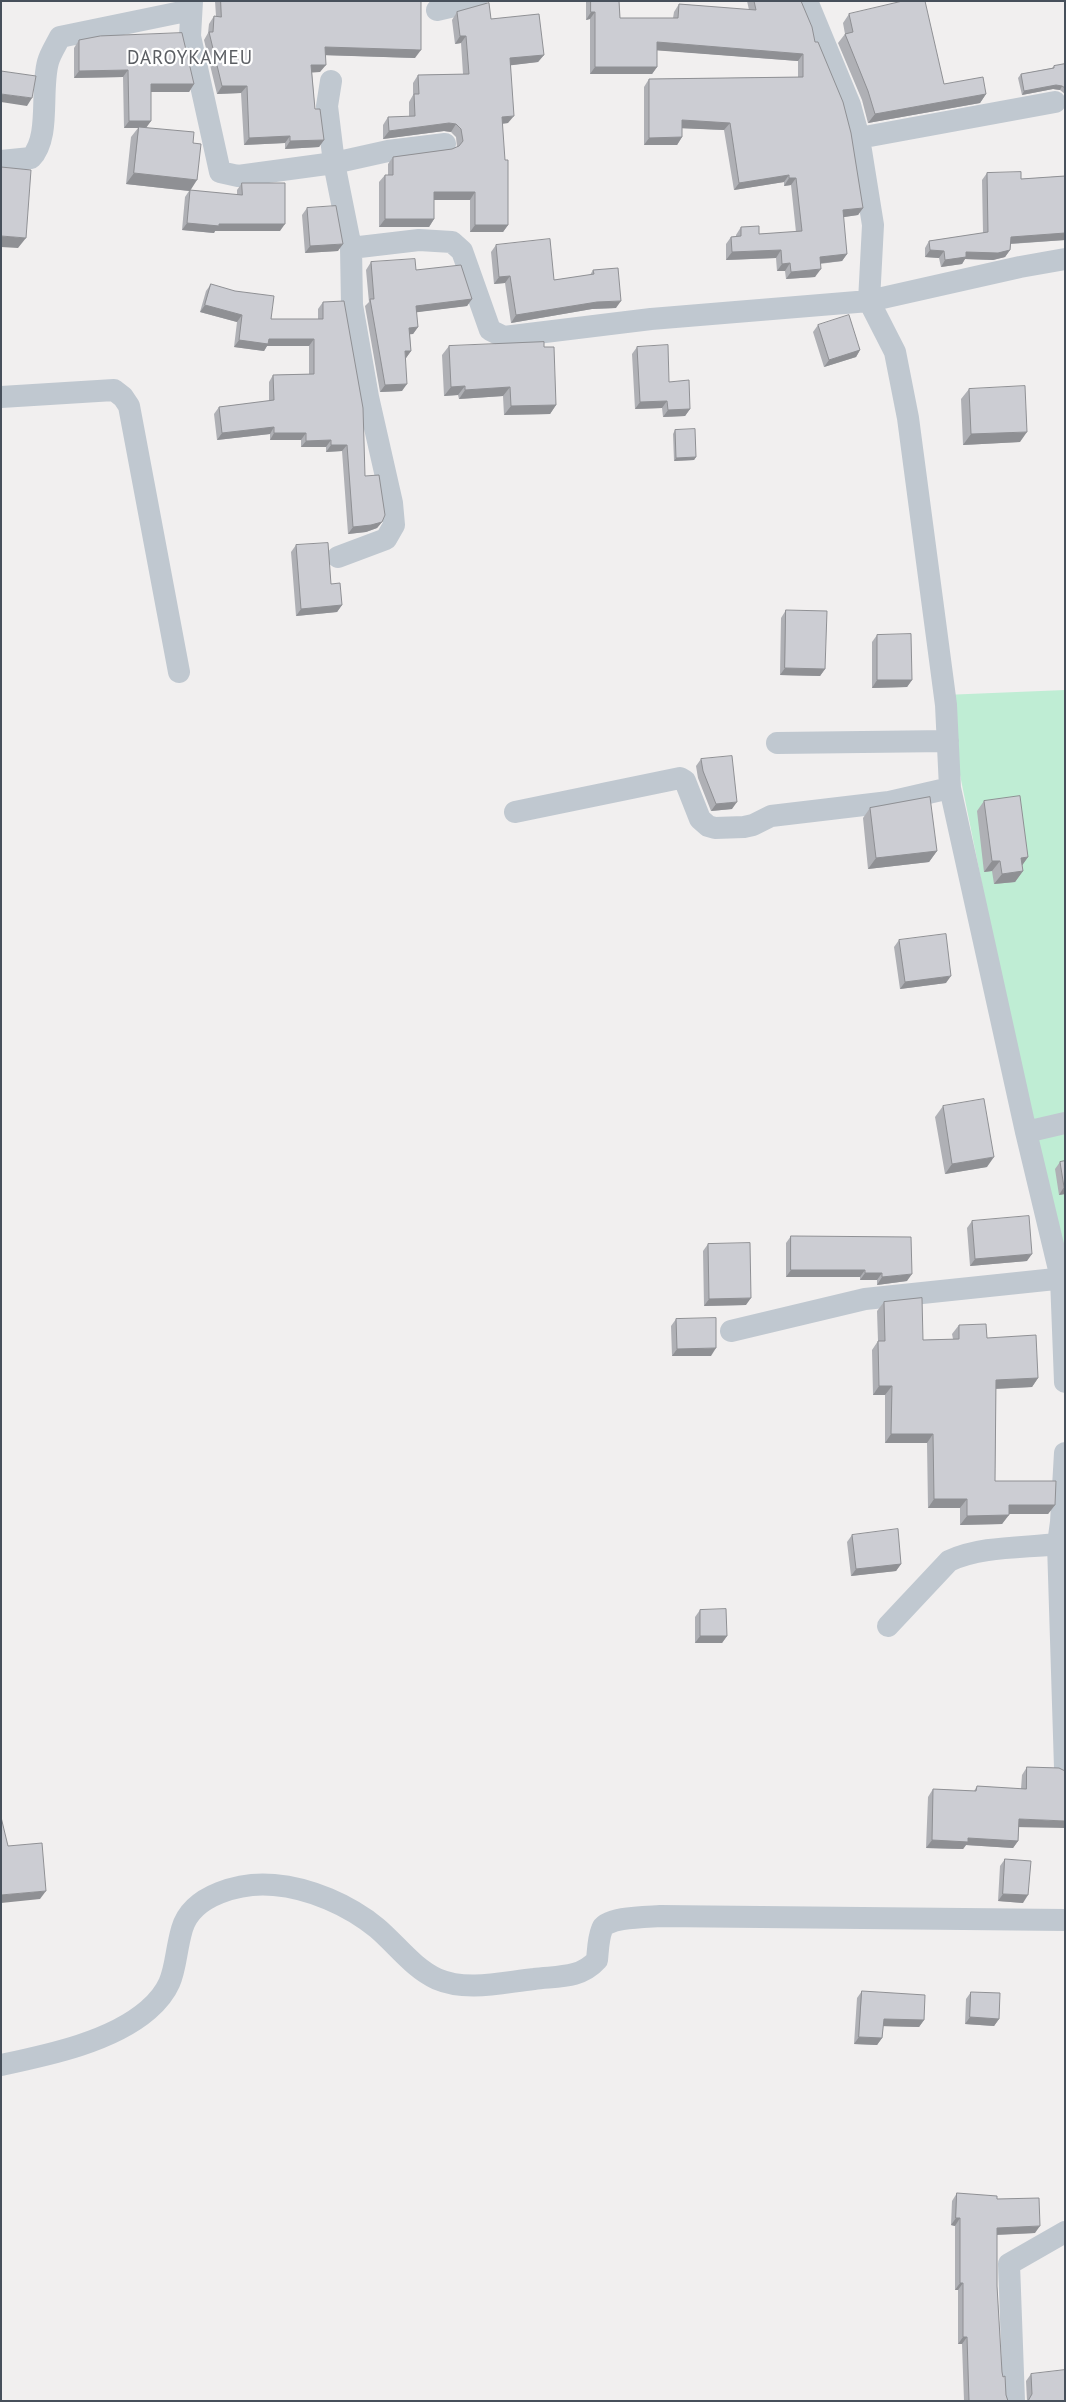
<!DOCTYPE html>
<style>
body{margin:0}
#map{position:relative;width:1066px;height:2402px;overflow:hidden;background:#f1efef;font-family:"PT Sans",sans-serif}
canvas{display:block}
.frame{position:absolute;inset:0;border:2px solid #47505b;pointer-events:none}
</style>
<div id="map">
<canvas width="1066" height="2402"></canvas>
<div class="frame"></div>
</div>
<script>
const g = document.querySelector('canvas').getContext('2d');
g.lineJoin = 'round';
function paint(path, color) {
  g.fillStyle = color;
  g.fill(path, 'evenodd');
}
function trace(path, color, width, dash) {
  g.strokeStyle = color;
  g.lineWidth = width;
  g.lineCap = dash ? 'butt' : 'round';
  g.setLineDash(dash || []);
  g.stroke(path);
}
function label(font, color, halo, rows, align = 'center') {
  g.font = font + ' "PT Sans",sans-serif';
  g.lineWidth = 4.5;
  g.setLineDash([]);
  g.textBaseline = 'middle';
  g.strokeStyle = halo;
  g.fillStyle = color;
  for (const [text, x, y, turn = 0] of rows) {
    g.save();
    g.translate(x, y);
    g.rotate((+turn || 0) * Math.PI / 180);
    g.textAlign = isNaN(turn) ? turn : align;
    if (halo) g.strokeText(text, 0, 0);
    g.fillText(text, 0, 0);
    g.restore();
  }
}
paint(new Path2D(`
 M1065 690V1278H1061L944 695Z`), '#bfedd4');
trace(new Path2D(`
 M192 1 190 36 220 172 238 176 334 163 351 248 419 240 452 242 462 251 490 330 504 337 651 319 869 301 895 352 908 418 946 705 950 788 1026 1132 1061 1278 1065 1382
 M807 1 850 105 859 138 873 225 869 301 1020 267 1065 259
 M437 10 476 1
 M331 81 327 106 334 163 388 151 445 144
 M859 138 1055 102
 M1 161 31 158C51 137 40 91 48 62 50 54 56 45 60 37L191 10
 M1 397 114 390 123 397 129 406 179 672
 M338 557 386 539 394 525 392 503 368 397 352 305 351 248
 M777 743 948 741
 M515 812 680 778 685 781 700 819 708 826 715 828 744 827 753 825 771 816 889 802 950 788
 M1026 1132 1065 1123
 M731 1331 865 1299 1065 1278
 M1065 1453 1061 1522 1058 1544 1065 1768
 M888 1626 949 1561C981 1546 1023 1548 1058 1544
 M1 2065C48 2055 111 2042 148 2010 179 1983 172 1964 182 1929 192 1894 242 1882 274 1885 310 1888 349 1905 377 1928 397 1945 413 1968 437 1979 467 1992 504 1982 534 1979 557 1976 580 1979 597 1960 598 1951 598 1939 602 1929 606 1917 647 1917 660 1916L1065 1920
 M1014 2401 1009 2264 1065 2232`), '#c0c8d0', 22);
paint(new Path2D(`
 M215 1H421L415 58 325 55 320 72H312L315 109 324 140 319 147 285 149V143L244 145 241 93 217 94 204 40 208 33 209 24 214 16H216Z
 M586 1H619L620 18H673L674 12 679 4 749 10 747 1H801L815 42 863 208 858 215 843 217 847 254 842 261 820 264 815 277 786 279 785 271H777L776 258 726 260V244L731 237 736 236V235L741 227 759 234 796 232 791 185 784 186V182L734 190 724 130 682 128V137L677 145H644V87L649 79 798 77V61L657 50V67L652 74H590V19L586 20Z
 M457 12 491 19 544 55 538 62 511 65 508 123 502 124 508 225 503 232H470V200H434V219L429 227H379V182L385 175H388V164L393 157 452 149 457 147 456 137 451 132 444 131 383 139V125L388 117H409V102L413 95V83L418 75 463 74 461 43 455 44 452 20Z
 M849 14 944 84 986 94 980 103 868 123 862 100 838 43 845 34 843 23Z
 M79 40 194 84 189 92H151V121L146 127 193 143 190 190 237 195V190L242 183 280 231H215L214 233 182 230 185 197 189 191 126 184 131 137 138 128H124L123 77 74 78V48Z
 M1065 64V94L1060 90 1053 89 1022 95 1018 78 1021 74 1052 68 1054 66Z
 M987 173 1021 179 1065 176V240L1011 244 1010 250 1005 257 993 260 965 259 962 264 941 267 939 258 925 257V248L929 241 983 233 982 180Z
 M307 208 338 251 305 253 302 215Z
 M496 245 554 280 590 275 593 270 616 308 592 309 511 323 505 283 494 284 491 252Z
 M371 262 416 270 472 299 467 306 416 312 418 327 413 334H410L411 351 406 358 402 391 380 392 365 306 369 302 366 270Z
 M211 284 271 319H318V309L323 302 365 476 382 522 377 528 366 532 348 534 342 451 326 452V447H301V440H270V434L217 440 214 414 219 407 269 401V382L273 375 309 374V346H267L264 351 234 347 237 322 200 312 206 291Z
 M818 325 860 350 856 357 824 367 813 332Z
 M449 346 544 347 556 405 550 414 504 415 503 396 459 399 458 395 444 396 442 355Z
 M637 347 669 382 690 409 685 416 663 417 662 408 635 409 632 354Z
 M969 389 1020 442 963 445 961 399Z
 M675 430 696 457 694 460 674 461 673 434Z
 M296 545 331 584 342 605 337 612 296 616 291 552Z
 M786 610 825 669 820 676 780 675 781 618Z
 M877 635 912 680 907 687 872 688V642Z
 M701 759 732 809 711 811 698 778 696 766Z
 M984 801 1028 857 1022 865 1023 871 1015 882 994 884 992 871 984 872 977 811Z
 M870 808 937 851 929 862 868 869 863 818Z
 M899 940 946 983 900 989 894 947Z
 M943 1106 987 1167 945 1174 935 1117Z
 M1060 1162 1065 1194 1059 1195 1055 1169Z
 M972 1221 1027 1261 970 1266 967 1228Z
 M791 1236 907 1281 877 1285V1280H860V1277H786V1243Z
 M708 1244 746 1305 704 1306 703 1251Z
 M884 1302 923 1340 953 1339 952 1334 959 1325 987 1338 1038 1378 1032 1387 996 1389 995 1481 1055 1505 1048 1514H1009L1002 1524 960 1525V1508H928L927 1443H885V1395H873L872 1350 878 1341 877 1311Z
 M676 1319 711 1356H672L671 1326Z
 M852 1535 901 1564 896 1571 851 1576 847 1542Z
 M700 1610 727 1636 722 1643H695V1617Z
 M1027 1767 1059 1768 1019 1827 1018 1841 1013 1848 966 1845 963 1849 926 1848 928 1797 933 1789 974 1791 977 1786 1021 1789 1022 1775Z
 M1005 1859 1023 1903 998 1901 1000 1866Z
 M862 1991 924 2020 919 2027 883 2026 882 2038 877 2045 854 2044 857 1998Z
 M971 1992 999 2019 994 2026 965 2024 966 1999Z
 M957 2193 997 2199 1035 2233 997 2235V2286L1002 2372 1006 2395 1008 2401H964L962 2344H958V2290H955V2226L951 2225 952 2201Z
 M1031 2374 1065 2401H1027L1026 2381Z`), '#afb0b5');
paint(new Path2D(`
 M591 12H595L590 19 586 20Z
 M460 36H466L461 43 455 44Z
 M657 42 803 54 798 61 652 50Z
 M325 47 421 50 415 58 320 55Z
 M544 55 538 62 505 66 510 58Z
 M311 65H326L320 72 306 73Z
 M595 67H657L652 74H590Z
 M128 70 123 77 74 78 79 71Z
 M151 84H194L189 92H146Z
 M1056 85 1062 86 1060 90 1053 89 1022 95 1024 91Z
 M222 86H247L241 93 217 94Z
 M1 94 32 98 27 106 1 102Z
 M986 94 980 103 868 123 875 114Z
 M514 116 508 123 497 124 502 117Z
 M682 120 730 123 724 130 676 128Z
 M129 121H151L146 128 139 127 138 128H124Z
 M449 123 456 124 451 132 444 131 383 139 389 131Z
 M290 136 285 143 244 145 249 138Z
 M682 137 677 145H644L649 138Z
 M324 140 319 147 285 149 290 141Z
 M134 173 197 180 190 191 126 184Z
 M789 175 784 182 734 190 739 183Z
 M789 178H796L791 185 784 186Z
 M434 192H475L470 200H429Z
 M863 208 858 215 838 218 843 210Z
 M385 219H434L429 227H379Z
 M187 223 219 224H285L280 231H215L214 233 182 230Z
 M475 225H508L503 232H470Z
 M1065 233V240L1006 244 1011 237Z
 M1 236 26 238 18 248 1 247Z
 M343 244 338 251 305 253 310 246Z
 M781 250 776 258 726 260 732 252Z
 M930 250 944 251 939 258 925 257Z
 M1010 250 1005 257 993 260 965 259 962 264 941 267 945 260 966 252Z
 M847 254 842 261 814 264 820 257Z
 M790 263 785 271H777L782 264Z
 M821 269 815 277 786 279 791 272Z
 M510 276 505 283 494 284 499 277Z
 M472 299 467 306 411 313 416 306Z
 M621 301 616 308 592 309 511 323 516 315 597 302Z
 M205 305 242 315 237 322 200 312Z
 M418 327 413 334 404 335 409 328Z
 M269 339H314L309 346H267L264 351 234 347 239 340Z
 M860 350 856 357 824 367 829 360Z
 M405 351H411L406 358Z
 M407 384 402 391 380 392 385 385Z
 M465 386 458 395 444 396 451 387Z
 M510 387 503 396 459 399 465 390Z
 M667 401 662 408 635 409 640 402Z
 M556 405 550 414 504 415 511 406Z
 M690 409 685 416 663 417 668 410Z
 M274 427 270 434 217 440 222 433Z
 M1027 432 1020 442 963 445 971 434Z
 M274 433H306L301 440H270Z
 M331 440 326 447H301L306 441Z
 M331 445H347L342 451 326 452Z
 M696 457 694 460 674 461 676 458Z
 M382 522 377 528 366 532 348 534 353 527Z
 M342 605 337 612 296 616 301 609Z
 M785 668 825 669 820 676 780 675Z
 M877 680H912L907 687 872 688Z
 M737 802 732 809 711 811 716 804Z
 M937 851 929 862 868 869 876 858Z
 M1028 857 1021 867V858Z
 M992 861H1000L992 871 984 872Z
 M1023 871 1015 882 994 884 1002 874Z
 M951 976 946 983 900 989 905 982Z
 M994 1157 987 1167 945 1174 952 1164Z
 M1064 1187H1065V1194L1059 1195Z
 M1032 1254 1027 1261 970 1266 975 1259Z
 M791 1270H865L860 1277H786Z
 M865 1273H882L877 1280H860Z
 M912 1274 907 1281 877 1285 882 1277Z
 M751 1298 746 1305 704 1306 709 1299Z
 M716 1348 711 1356H672L677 1349Z
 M1038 1378 1032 1387 990 1389 996 1380Z
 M879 1386H892L885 1395H873Z
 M891 1434H933L927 1443H885Z
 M934 1499H967L960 1508H928Z
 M1009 1505H1055L1048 1514H1002Z
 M1009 1515 1002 1524 960 1525 967 1516Z
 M901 1564 896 1571 851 1576 856 1569Z
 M700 1636H727L722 1643H695Z
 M1019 1819 1065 1821V1828L1014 1827Z
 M968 1838 1018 1841 1013 1848 966 1845 963 1849 926 1848 932 1840Z
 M46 1891 40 1899 1 1903V1895Z
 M1003 1894 1028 1895 1023 1903 998 1901Z
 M970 2017 999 2019 994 2026 965 2024Z
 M884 2019 924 2020 919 2027 879 2026Z
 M859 2037 882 2038 877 2045 854 2044Z
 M956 2218H960L955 2226 951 2225Z
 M1040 2226 1035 2233 992 2235 997 2228Z
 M960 2283H963L958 2290H955Z
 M963 2337H967L962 2344H958Z`), '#8f9094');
const building = new Path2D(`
 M221 1H421V50L325 47 326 65H311L315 109H320L324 140 290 141V136L249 138 247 86H222L209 32H213L214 16 221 17Z
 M591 1H619L620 18H678L679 4 756 10 754 1H801L812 27 815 42H818L843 102 851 133 863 208 843 210 847 254 820 257 821 269 791 272 790 263 782 264 781 250 732 252 731 237 741 236V227L759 226V234L802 231 796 178H789V175L739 183 730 123 682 120V137L649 138V79L803 77V54L657 42V67H595V12H591Z
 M903 1H925L944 84 983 77 986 94 875 114 868 91 845 34 853 32 849 14Z
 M489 3 491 19 539 14 544 55 510 58 514 116 502 117 505 160H508V225H475V192H434V219H385V175H393V157L452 149 459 146 463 141 461 129 456 124 449 123 389 131 388 117 415 116 414 94H419L418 75 469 74 466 36H460L457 12Z
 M182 33 194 84H151V121H129L128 70 79 71V40L100 36Z
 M1065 64V88L1062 86 1056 85 1024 91 1021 74 1054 68V66Z
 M1 71 36 76 32 98 1 94Z
 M139 127 194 132 193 143 201 144 197 180 134 173Z
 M1 167 31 170 26 238 1 236Z
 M1021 172V179L1065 176V233L1011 237 1010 250 998 253 966 252V257L945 260 944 251 930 250 929 241 988 232 987 173Z
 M242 183H285V224H219V226L187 223 190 190 242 195Z
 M336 206 343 244 310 246 307 208Z
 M550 239 554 280 594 274 593 270 618 268 621 301 597 302 516 315 510 276 499 277 496 245Z
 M415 259 416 270 461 265 472 299 416 306 418 327 409 328 411 351H405L407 384 385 385 370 299H374L371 262Z
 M211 284 235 291 274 296 271 319H323V302L344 301 363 408 365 476 379 475 385 515 382 522 371 525 353 527 347 445H331V440L306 441V433H274V427L222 433 219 407 274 400 273 375 314 374V339H269L268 344 239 340 242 315 205 305Z
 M849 315 860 350 829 360 818 325Z
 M544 342V347H554L556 405 511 406 510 387 465 390V386L451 387 449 346Z
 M668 345 669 382 689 380 690 409 668 410 667 401 640 402 637 347Z
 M1025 386 1027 432 971 434 969 389Z
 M695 429 696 457 676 458 675 430Z
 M328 543 331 584 340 583 342 605 301 609 296 545Z
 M786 610 827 611 825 669 785 668Z
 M911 634 912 680H877V635Z
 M732 756 737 802 716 804 703 771 701 759Z
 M1020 796 1028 857 1021 858 1023 871 1002 874 1000 861H992L984 801Z
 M930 797 937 851 876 858 870 808Z
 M946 934 951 976 905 982 899 940Z
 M984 1099 994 1157 952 1164 943 1106Z
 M1065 1161V1187H1064L1060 1162Z
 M1029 1216 1032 1254 975 1259 972 1221Z
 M791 1236 911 1237 912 1274 882 1277V1273H865V1270H791Z
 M750 1243 751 1298 709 1299 708 1244Z
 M922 1298 923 1340 959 1339V1325L986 1324 987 1338 1036 1335 1038 1378 996 1380 995 1481H1056L1055 1505H1009V1515L967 1516V1499H934L933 1434H891L892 1386H879L878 1341H885L884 1302Z
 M716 1318V1348L677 1349 676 1319Z
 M898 1529 901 1564 856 1569 852 1535Z
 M726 1609 727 1636H700V1610Z
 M1027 1767 1059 1768 1065 1771V1821L1019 1819 1018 1841 968 1838V1842L932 1840 933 1789 976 1791 977 1786 1026 1789Z
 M1 1817 8 1846 42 1843 46 1891 1 1895Z
 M1005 1859 1031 1861 1028 1895 1003 1894Z
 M862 1991 925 1995 924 2020 884 2019 882 2038 859 2037Z
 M971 1992 1000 1993 999 2019 970 2017Z
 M957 2193 997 2196V2199L1039 2198 1040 2226 997 2228V2286L1002 2372 1003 2377 1005 2376 1006 2395 1008 2401H969L967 2337H963V2283H960V2218H956Z
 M1065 2370V2401H1028L1032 2394 1031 2374Z`);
paint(building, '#cccdd3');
trace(building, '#8f9094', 1);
g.letterSpacing = '1px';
label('19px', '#5b5e63', '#fff', [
 ["DAROYKAMEU",190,59]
]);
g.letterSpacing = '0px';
</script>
